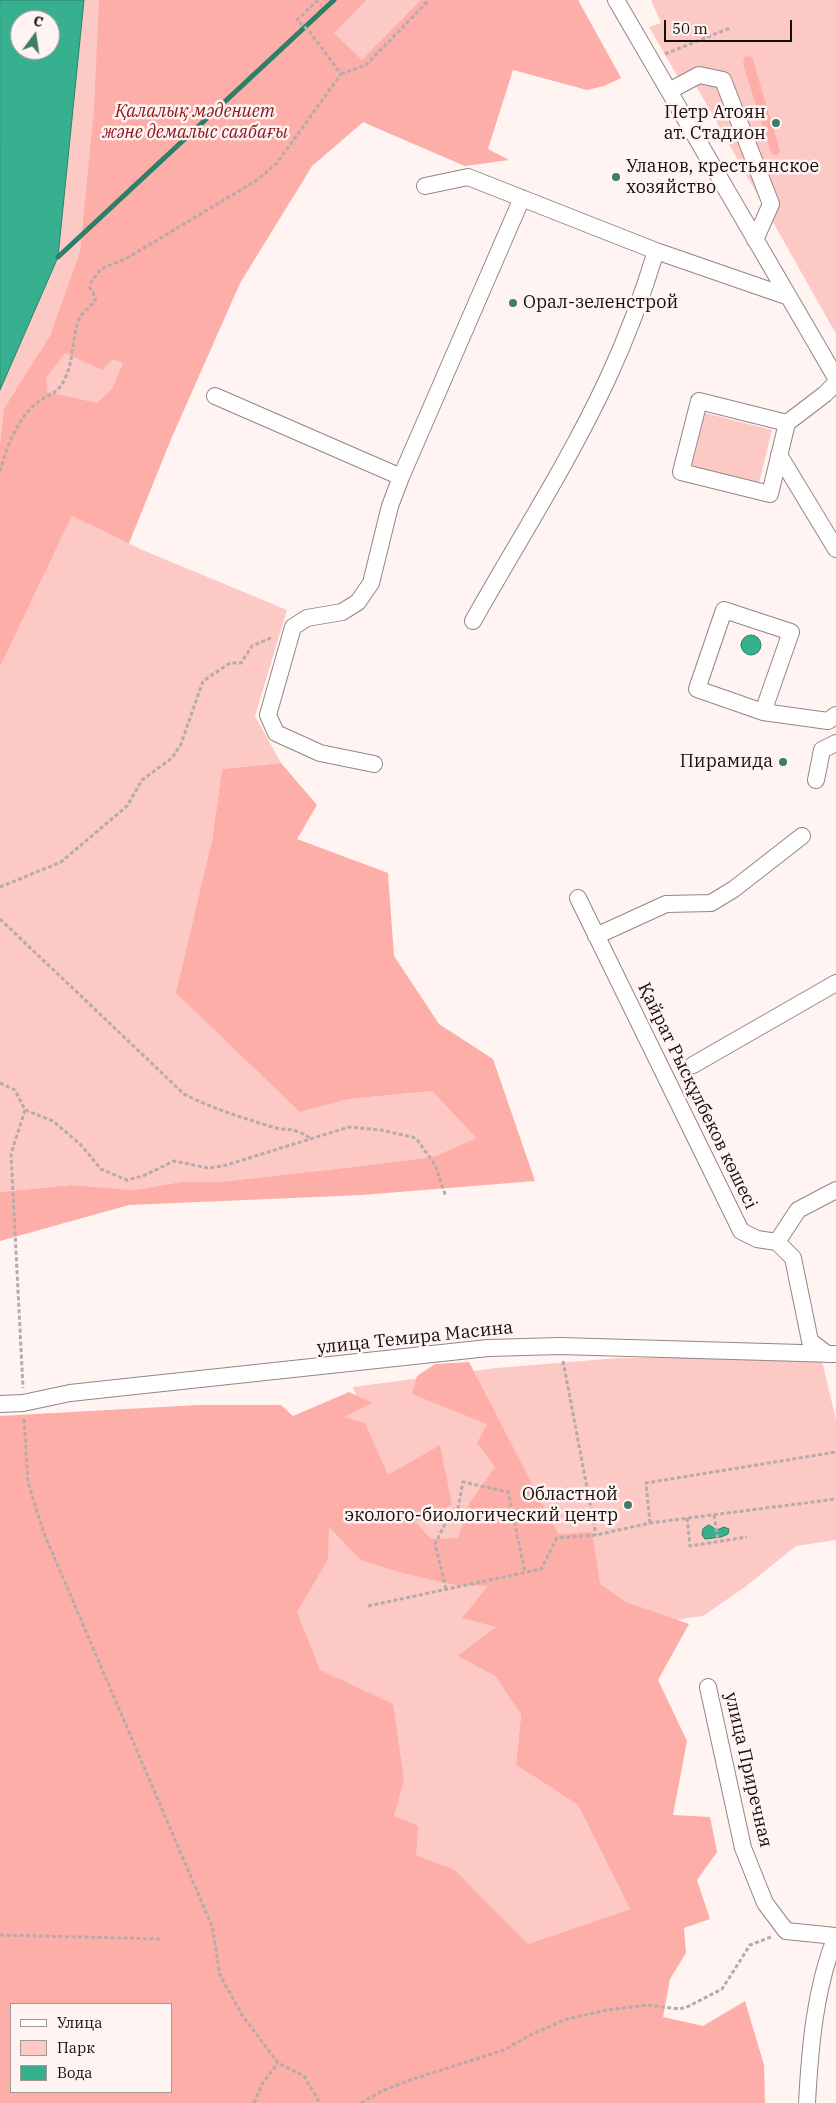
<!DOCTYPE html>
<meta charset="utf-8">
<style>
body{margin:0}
#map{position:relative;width:836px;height:2103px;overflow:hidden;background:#fff4f2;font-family:"IBM Plex Serif",serif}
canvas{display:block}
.legend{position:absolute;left:10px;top:2003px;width:162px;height:90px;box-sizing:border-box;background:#fff4f2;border:1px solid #a19897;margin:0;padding:6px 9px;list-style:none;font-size:15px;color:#140f0f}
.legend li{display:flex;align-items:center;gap:10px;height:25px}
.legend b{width:25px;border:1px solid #a19897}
.north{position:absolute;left:10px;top:10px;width:50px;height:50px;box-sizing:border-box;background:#fff4f2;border:1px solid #a19897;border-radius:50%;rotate:14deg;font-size:14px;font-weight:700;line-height:20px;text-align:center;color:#140f0f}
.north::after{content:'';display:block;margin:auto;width:18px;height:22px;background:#3f7d69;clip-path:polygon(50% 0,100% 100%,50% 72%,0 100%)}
.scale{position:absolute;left:664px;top:20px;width:128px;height:22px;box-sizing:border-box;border:2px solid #140f0f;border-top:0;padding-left:6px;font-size:15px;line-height:18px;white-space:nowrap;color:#140f0f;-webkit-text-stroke:4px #fff4f2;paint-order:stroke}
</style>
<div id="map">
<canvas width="836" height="2103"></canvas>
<ul class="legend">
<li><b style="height:6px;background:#fff"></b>Улица</li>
<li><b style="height:14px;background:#fdc9c5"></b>Парк</li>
<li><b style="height:14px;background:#37b08f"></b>Вода</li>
</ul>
<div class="north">С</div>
<div class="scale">50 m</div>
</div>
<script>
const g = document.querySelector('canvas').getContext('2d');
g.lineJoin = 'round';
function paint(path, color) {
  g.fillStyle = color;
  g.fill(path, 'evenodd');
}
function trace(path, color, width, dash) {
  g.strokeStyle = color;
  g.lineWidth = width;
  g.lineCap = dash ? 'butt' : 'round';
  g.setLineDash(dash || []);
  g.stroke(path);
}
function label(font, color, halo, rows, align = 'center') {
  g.font = font + ' "IBM Plex Serif",serif';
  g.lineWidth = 5;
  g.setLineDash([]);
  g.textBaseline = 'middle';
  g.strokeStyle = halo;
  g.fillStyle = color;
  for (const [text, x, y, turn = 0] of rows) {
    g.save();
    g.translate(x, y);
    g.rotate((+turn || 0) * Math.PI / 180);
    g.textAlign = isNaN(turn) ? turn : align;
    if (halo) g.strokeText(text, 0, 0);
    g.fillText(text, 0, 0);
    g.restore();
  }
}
paint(new Path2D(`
 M84 0H578L621 78 508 51 465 166 363 122 312 166 240 283 171 439 129 543 140 549 287 610 255 716 281 763 222 769 212 841 300 1112 349 1099 432 1091 476 1138 433 1157 353 1167 219 1182H181L133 1190 71 1185 0 1192V667L72 516 0 475V390L58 257Z
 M651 0H836V334L690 75 679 79 649 27 661 23Z
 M705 413 772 430 759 483 692 466Z
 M619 1358H739L822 1361 836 1420V1540L796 1546 745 1587 703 1616 469 1647 457 1656 495 1676 521 1715 516 1765 578 1805 630 1909 528 1944 454 1869 416 1855 393 1816 404 1780 320 1670 282 1588 278 1425 360 1407 353 1387 496 1368Z`), '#fdc9c5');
paint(new Path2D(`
 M99 0H366L334 33 362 60 421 0H578L621 78 604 86 587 90 513 70 488 149 509 160 465 166 363 122 312 166 240 283 171 439 129 543 72 516 0 667V446L4 409 50 336 80 252 94 110ZM65 353 102 370 113 359 123 363 112 389 97 403 47 392 46 378Z
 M745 56 752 57 780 151 777 156 771 153 743 64Z
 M281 763 317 805 297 839 388 873 394 956 439 1024 493 1059 535 1181 362 1195 129 1205 0 1241V1192L71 1185 133 1190 181 1182H219L353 1167 433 1157 476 1138 432 1091 349 1099 300 1112 176 993 212 841 222 769Z
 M469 1362 558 1534 592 1532 600 1584 626 1602 689 1624 658 1680 687 1741 673 1815 710 1817 717 1852 697 1880 710 1919 684 1928 686 1953 670 1979 663 2017 703 2026 745 2001 764 2065 765 2103H0V1416L198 1405H281L293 1416 349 1392 372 1403 344 1417 365 1423 388 1475 440 1445 452 1505 414 1521 431 1539 458 1538 469 1504 495 1467 477 1443 487 1424 412 1394 417 1376 435 1364ZM329 1527 361 1560 399 1572 454 1585 488 1586 462 1618 496 1627 457 1656 495 1676 521 1715 516 1765 578 1805 630 1909 528 1944 454 1869 416 1855 418 1826 394 1816 404 1780 393 1704 320 1670 297 1612 328 1559ZM171 2004V2092H11V2004Z`), '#fdaea8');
const water = new Path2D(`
 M0 0H84L58 257 0 390ZM20 20H50V50H20Z
 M741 645a10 10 0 1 1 20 0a10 10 0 1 1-20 0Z
 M709 1525 717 1530 724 1527 729 1529 728 1534 721 1537 705 1539 702 1535 703 1529Z`);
paint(water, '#37b08f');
trace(water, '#2c8069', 1);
trace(new Path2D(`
 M58 257 334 0`), '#2c8069', 5);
const minor = new Path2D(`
 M616 0 836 378
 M669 91 699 75 723 80 771 204 755 240
 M425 186 468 177 656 251 789 297
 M215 396 401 477
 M699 401 787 423 770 494 681 472Z
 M787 423 825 394 836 383
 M779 455 836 549
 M473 621C518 541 569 462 608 378 627 337 643 294 656 251
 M763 712 791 632 724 610 697 689 763 712 828 721 836 715
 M374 764 320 753 276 733 268 715 293 627 307 618 342 612 358 602 371 583 390 506 401 477 522 198
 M816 780 822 750 836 743
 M578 898 741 1231 757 1239 777 1242 793 1258 810 1341 827 1354
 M596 936 666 904 711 903 734 889 802 836
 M693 1065 836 983
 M777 1242 798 1210 836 1190
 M0 1404 23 1403 70 1393 488 1348 560 1346 836 1354
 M708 1687 743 1848 765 1903 786 1931 836 1936C815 1988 810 2047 807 2103`);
trace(minor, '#938685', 18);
trace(new Path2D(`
 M665 54 730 28
 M341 74 366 65 429 0
 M0 471C7 446 18 415 41 400 49 394 56 394 62 384 74 365 71 343 78 322 81 311 92 308 96 298L90 288 91 282 101 269 129 257 257 180 277 163 341 74 309 31 297 20 318 0
 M0 887 61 862 127 806 142 780 172 758 181 744 203 681 230 663H241L252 646 273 637
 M0 919 184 1094C211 1108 240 1117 269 1126 287 1132 292 1126 310 1138
 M0 1083 15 1090 25 1110 11 1154 23 1388
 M25 1110 53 1121 80 1144 101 1169 127 1180 143 1176 174 1161 208 1168 223 1166 349 1127 381 1130 416 1138 435 1165 446 1197
 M563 1361 596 1535
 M24 1419 28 1482 43 1531 212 1926 220 1975 242 2015 278 2063 304 2076 320 2103
 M714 1515 718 1541
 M687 1518 690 1546 747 1537
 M650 1523 646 1483 836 1452
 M446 1589 435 1544 446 1522 456 1518 463 1482 508 1492 525 1572
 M368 1606 541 1569 557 1538 596 1535 650 1523 836 1499
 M0 1935 160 1939
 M254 2103 262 2084 278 2063
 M361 2103 382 2091 407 2081 504 2050 530 2035 567 2019 607 2010 647 2005 680 2009 689 2006 722 1989 750 1945 771 1937`), '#b4abaa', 3, [4, 2.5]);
trace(minor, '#fff', 16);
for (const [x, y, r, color] of [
 [776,123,5,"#3f7d69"],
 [616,177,5,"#3f7d69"],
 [513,303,5,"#3f7d69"],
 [783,762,5,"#3f7d69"],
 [628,1505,5,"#3f7d69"]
]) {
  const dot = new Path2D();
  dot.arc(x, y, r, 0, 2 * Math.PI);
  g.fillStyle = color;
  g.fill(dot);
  trace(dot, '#fff4f2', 2);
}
label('italic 18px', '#8c1c23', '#fff4f2', [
 ["Қалалық мәдениет",195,112],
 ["және демалыс саябағы",195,133]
]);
label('18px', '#140f0f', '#fff4f2', [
 ["Петр Атоян",766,113],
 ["ат. Стадион",766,134],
 ["Уланов, крестьянское",626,167,"left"],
 ["хозяйство",626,188,"left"],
 ["Орал-зеленстрой",523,303,"left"],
 ["Пирамида",773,762],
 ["Областной",618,1495],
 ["эколого-биологический центр",618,1516]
], 'right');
label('18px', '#140f0f', '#fff4f2', [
 ["Қайрат Рысқұлбеков көшесі",697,1096,64],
 ["улица Темира Масина",415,1338,-6],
 ["улица Приречная",748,1770,77]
]);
</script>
